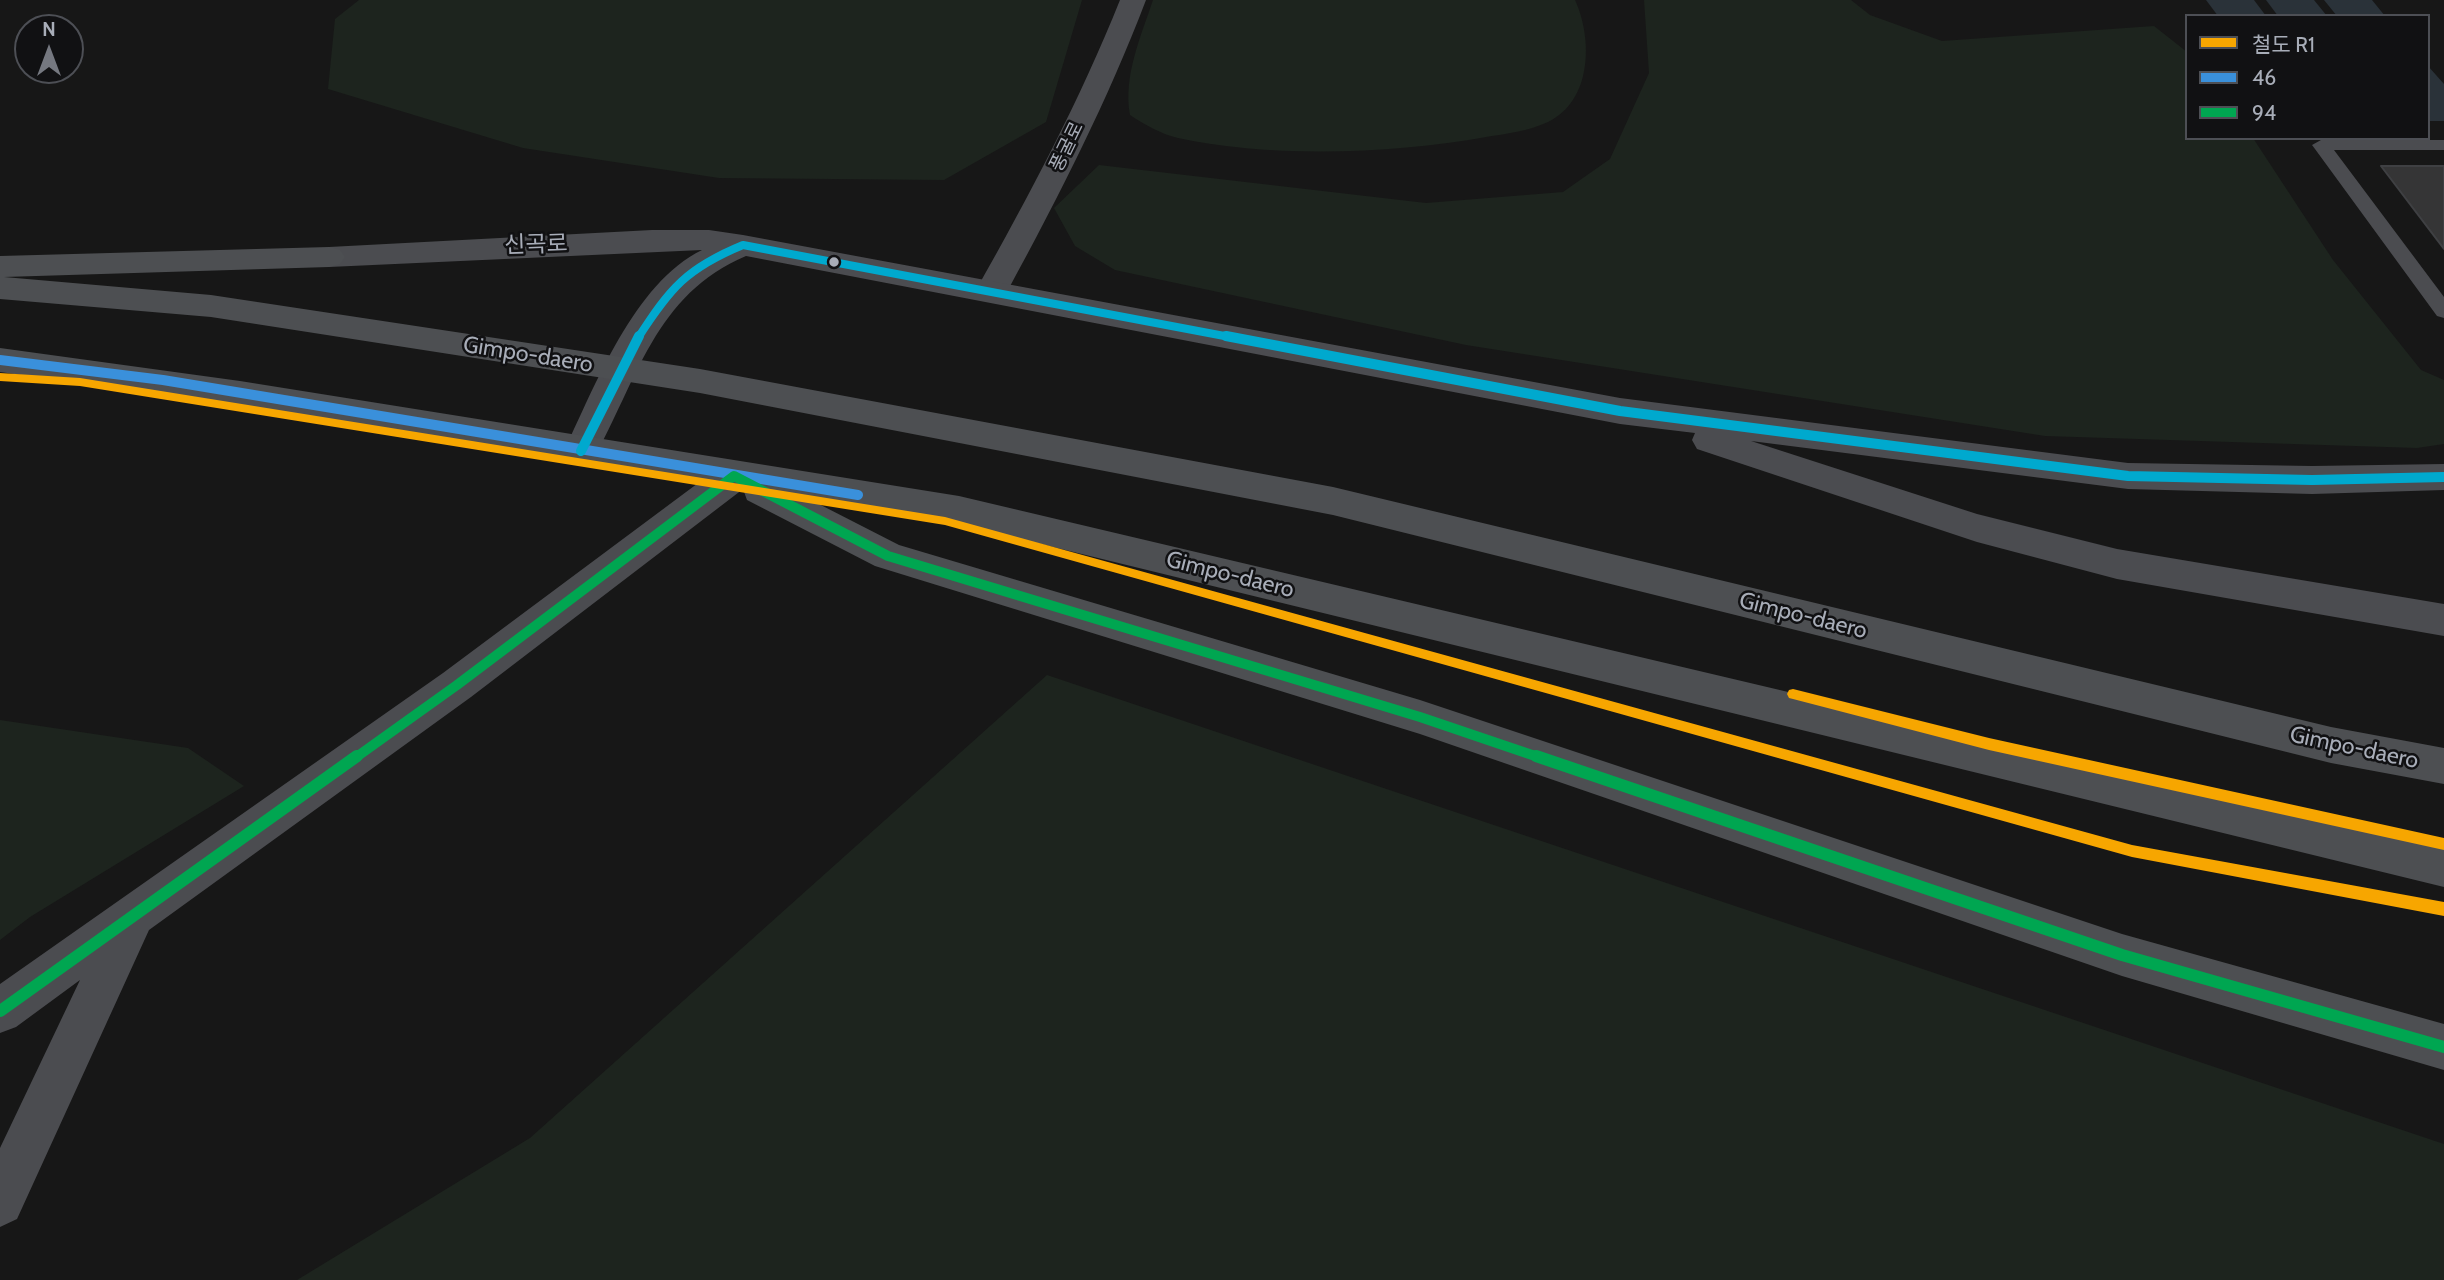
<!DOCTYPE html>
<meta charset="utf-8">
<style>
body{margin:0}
#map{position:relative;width:2444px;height:1280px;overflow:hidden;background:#171717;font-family:Cabin,"Noto Sans KR",sans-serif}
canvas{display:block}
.legend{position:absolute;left:2185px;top:14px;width:245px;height:126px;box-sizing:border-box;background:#111113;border:2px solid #4d4f55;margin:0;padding:9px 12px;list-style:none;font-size:21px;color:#a8adb8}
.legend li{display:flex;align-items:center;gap:14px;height:35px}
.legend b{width:35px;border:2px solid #4d4f55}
.north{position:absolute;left:14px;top:14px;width:70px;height:70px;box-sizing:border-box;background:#111113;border:2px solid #4d4f55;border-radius:50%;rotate:0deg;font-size:19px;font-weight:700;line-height:28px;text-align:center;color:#a8adb8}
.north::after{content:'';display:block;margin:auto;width:24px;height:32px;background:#757880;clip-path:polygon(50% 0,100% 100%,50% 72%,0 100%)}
</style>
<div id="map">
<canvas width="2444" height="1280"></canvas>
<ul class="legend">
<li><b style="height:9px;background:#f7a600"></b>철도 R1</li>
<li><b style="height:9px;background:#3a90db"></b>46</li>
<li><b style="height:9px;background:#00a651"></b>94</li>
</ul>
<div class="north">N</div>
</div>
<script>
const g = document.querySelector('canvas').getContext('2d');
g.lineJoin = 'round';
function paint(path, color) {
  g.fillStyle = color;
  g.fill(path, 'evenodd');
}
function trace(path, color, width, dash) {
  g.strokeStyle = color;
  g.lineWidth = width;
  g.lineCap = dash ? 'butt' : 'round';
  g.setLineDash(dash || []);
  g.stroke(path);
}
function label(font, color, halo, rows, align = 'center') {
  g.font = font + ' Cabin,"Noto Sans KR",sans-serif';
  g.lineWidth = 5;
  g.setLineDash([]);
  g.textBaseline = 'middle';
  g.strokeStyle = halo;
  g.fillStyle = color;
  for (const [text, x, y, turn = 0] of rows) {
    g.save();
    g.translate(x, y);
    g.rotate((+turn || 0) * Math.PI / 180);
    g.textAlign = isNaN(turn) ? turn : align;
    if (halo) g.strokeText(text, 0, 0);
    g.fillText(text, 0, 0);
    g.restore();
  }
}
paint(new Path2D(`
 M359 0H1082L1046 122 944 180 719 178 523 148 328 89 335 19Z
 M1153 0H1575C1593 39 1592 101 1548 122 1529 131 1505 134 1486 137 1394 154 1269 158 1178 138 1161 134 1145 125 1130 115 1123 76 1141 36 1153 0Z
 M1644 0H1851L1870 15 1942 41 2154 26 2187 52V138H2253L2333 260 2421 370 2444 380V444L2417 448 2045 436 1466 345 1115 270 1075 246 1054 208 1099 165 1426 203 1563 192 1610 159 1649 73Z
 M1047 675 2444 1144V1280H297L530 1138Z
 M0 720 188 748 244 786 30 917 0 940Z`), '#1d241e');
paint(new Path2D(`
 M2206 0H2254L2266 16H2218Z
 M2266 0H2314L2327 16H2278Z
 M2324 0H2372L2385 16H2337Z
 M2428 66 2444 84V121H2428Z`), '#2a3239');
const building = new Path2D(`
 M2381 166H2444V249Z`);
paint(building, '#353536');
trace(building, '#3f4043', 2);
paint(new Path2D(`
 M2321 140H2444V150H2334L2444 297V318L2437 316 2315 149 2312 145Z`), '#4b4c50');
paint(new Path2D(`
 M1120 0H1146C1108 100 1059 196 1008 290L1003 298 992 301 981 298 976 290C1029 196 1080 100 1120 0Z
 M734 463 747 466 752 476 747 486 471 697 149 930 17 1219 0 1227V1148L80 980 16 1027 0 1033V984L443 673 721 466Z`), '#4b4c50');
paint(new Path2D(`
 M652 230H709L743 235 1620 398 2128 463 2312 466 2444 464V490L2312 494 2128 489 1751 441 1977 514 2117 549 2444 604V636L2117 579 1977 542 1697 449 1692 440 1695 433 1620 424 746 256C655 294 637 381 593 460L581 464 569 460 564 451C595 386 634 283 702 250L329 267 318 264 313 257 318 250 329 247Z`), '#4b4c50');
paint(new Path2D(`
 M329 247 340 250 345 257 340 264 329 267 4 277 211 295 700 369 1333 487 2331 727 2444 748V784L2331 763 1333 515 700 393 211 317 0 299V256Z
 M0 348 240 381 959 496 2444 847V887L959 524 813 501 899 545 1420 700 2122 934 2444 1024V1070L2122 976 1420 734 875 566 747 500 743 489 240 406 0 372Z`), '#4d4f52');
trace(new Path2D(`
 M0 360 163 380 858 495`), '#3a90db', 10);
trace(new Path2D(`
 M355 758 457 685 734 476 888 556 1420 717 1541 758`), '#00a651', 10);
trace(new Path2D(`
 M1536 756 2122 955 2444 1047
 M0 1011 357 756`), '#00a651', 12);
trace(new Path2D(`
 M638 338C670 288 687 268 743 245L1235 338`), '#00a9ce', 8);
trace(new Path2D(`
 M1226 336 1620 411 2128 476 2312 480 2444 477
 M581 451 639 336`), '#00a9ce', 10);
paint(new Path2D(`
 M0 373 80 378 945 517 2132 845 2444 902V916L2132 857 945 525 80 386 0 381Z
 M1793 689 1989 738 2444 838V850L1989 750 1793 699 1789 698 1787 694 1789 690Z`), '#f7a600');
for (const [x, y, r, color] of [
 [834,262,6,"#a8adb8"]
]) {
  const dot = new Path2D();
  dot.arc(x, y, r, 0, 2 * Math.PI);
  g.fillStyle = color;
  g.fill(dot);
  trace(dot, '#111113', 2.5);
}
label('19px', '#a8adb8', '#111113', [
 ["풍굴로",1067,147,-64]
]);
label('23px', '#a8adb8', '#111113', [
 ["신곡로",536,245,-2],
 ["Gimpo-daero",528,355,9],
 ["Gimpo-daero",1230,575,14],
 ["Gimpo-daero",1803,616,14],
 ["Gimpo-daero",2354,748,12]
]);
</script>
